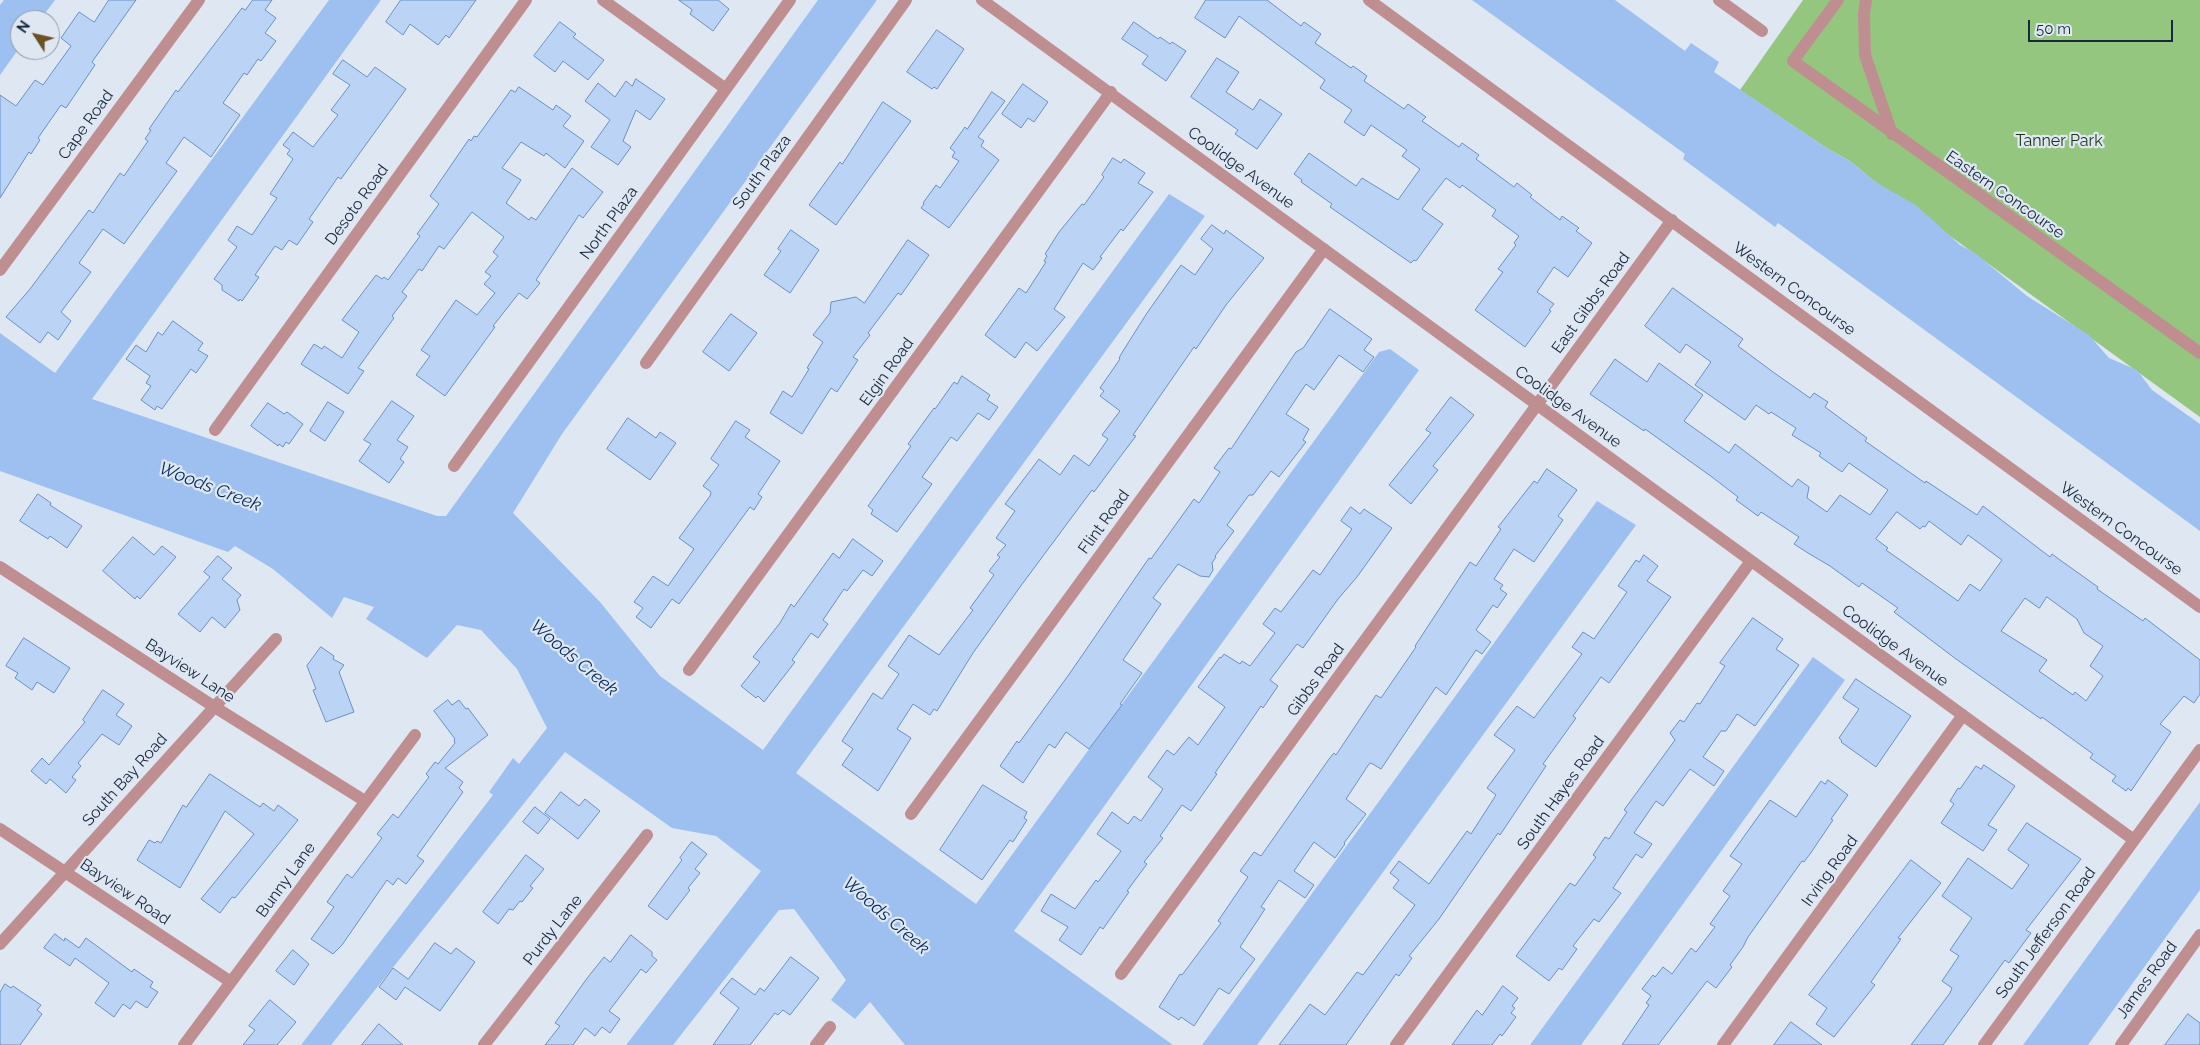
<!DOCTYPE html>
<style>
body{margin:0}
#map{position:relative;width:2200px;height:1045px;overflow:hidden;background:#dfe7f3;font-family:Raleway,sans-serif}
canvas{display:block}
.north{position:absolute;left:10px;top:10px;width:50px;height:50px;box-sizing:border-box;background:#dfe7f3;border:1px solid #8f9aaa;border-radius:50%;rotate:305deg;font-size:14px;font-weight:700;line-height:20px;text-align:center;color:#17273d}
.north::after{content:'';display:block;margin:auto;width:18px;height:22px;background:#6d5124;clip-path:polygon(50% 0,100% 100%,50% 72%,0 100%)}
.scale{position:absolute;left:2028px;top:20px;width:145px;height:22px;box-sizing:border-box;border:2px solid #17273d;border-top:0;padding-left:6px;font-size:15px;line-height:18px;white-space:nowrap;color:#17273d;-webkit-text-stroke:4px #dfe7f3;paint-order:stroke}
</style>
<div id="map">
<canvas width="2200" height="1045"></canvas>
<div class="north">N</div>
<div class="scale">50 m</div>
</div>
<script>
const g = document.querySelector('canvas').getContext('2d');
g.lineJoin = 'round';
function paint(path, color) {
  g.fillStyle = color;
  g.fill(path, 'evenodd');
}
function trace(path, color, width, dash) {
  g.strokeStyle = color;
  g.lineWidth = width;
  g.lineCap = dash ? 'butt' : 'round';
  g.setLineDash(dash || []);
  g.stroke(path);
}
function label(font, color, halo, rows, align = 'center') {
  g.font = font + ' Raleway,sans-serif';
  g.lineWidth = 4.5;
  g.setLineDash([]);
  g.textBaseline = 'middle';
  g.strokeStyle = halo;
  g.fillStyle = color;
  for (const [text, x, y, turn = 0] of rows) {
    g.save();
    g.translate(x, y);
    g.rotate((+turn || 0) * Math.PI / 180);
    g.textAlign = isNaN(turn) ? turn : align;
    if (halo) g.strokeText(text, 0, 0);
    g.fillText(text, 0, 0);
    g.restore();
  }
}
paint(new Path2D(`
 M1803 0H2200V417L1874 181 1850 161 1828 149 1740 90Z`), '#95c680');
paint(new Path2D(`
 M4 0H55L40 20H20V47L0 75V5Z
 M329 0H381L92 399 437 516H446L818 0H877L562 434 513 513 600 602 660 676 763 750 1169 194 1205 216 796 773 976 904 1379 352 1390 349 1419 370 1014 931 1173 1045H905L870 1002 855 1019 831 1000 846 980 794 909 779 910 673 1045H626L761 871 716 836 672 828 565 752 331 1045H301L493 795 489 792 513 758 519 764 547 728 517 669 481 630 457 625 427 658 366 619 374 607 344 597 332 618 273 569 235 546 228 552 0 471V333L55 373Z
 M1472 0H1615L1685 51 1691 43 1719 62 1714 72 1828 149 1850 161 1874 181 1917 206 1960 245 1975 253 2027 296 2089 335 2109 358 2137 370 2152 390 2200 424V531L1778 223 1775 227 1683 159 1685 154Z
 M1597 501 1636 525 1257 1045H1202Z
 M1813 657 1845 680 1581 1045H1530Z
 M2200 802V890L2088 1045H2023Z`), '#9dc0f0');
const building = new Path2D(`
 M109 0H136L92 62 95 65 66 108 61 105 38 138 40 140 31 154 29 152 0 198V95L16 106 35 80 43 85 71 46 61 38 79 12 94 22Z
 M253 0H272L265 10 276 18 265 33 276 41 261 61 258 59 247 75 244 73 223 103 240 115 211 157 184 137 166 163 177 171 124 244 103 229 79 263 91 272 61 312 71 321 58 340 48 332 40 343 6 317 30 289 89 210 93 213 120 173 124 176 148 141 145 139 151 130 149 129 176 90 178 92 242 8 245 10Z
 M401 0H476L449 38 446 35 438 45 410 24 403 35 386 22Z
 M679 0H718L729 9 713 31 690 14 692 10Z
 M1206 0H1267L1301 26 1304 22 1321 34 1315 43 1351 68 1353 66 1367 76 1364 81 1404 109 1408 104 1426 117 1422 121 1459 147 1462 143 1479 155 1476 159 1514 187 1517 183 1532 195 1530 197 1560 220 1562 216 1579 228 1576 231 1592 243 1568 277 1554 267 1537 292 1554 304 1549 310 1551 311 1525 347 1475 310 1503 272 1498 269 1516 245 1514 243 1519 236 1492 216 1496 210 1462 185 1460 188 1446 178 1422 209 1443 224 1416 261 1414 260 1411 263 1330 207 1332 204 1301 182 1302 180 1294 174 1309 153 1356 186 1362 178 1398 200 1420 169 1402 156 1407 150 1371 125 1364 136 1344 122 1352 110 1320 88 1325 80 1239 16 1225 38 1195 18Z
 M560 22 576 34 573 37 604 60 588 80 563 61 555 72 534 56Z
 M1134 22 1158 39 1160 37 1170 44 1172 42 1186 51 1166 81 1142 64 1148 56 1122 39Z
 M937 30 964 49 937 89 934 87 932 89 907 72Z
 M1217 58 1239 72 1226 92 1253 110 1260 99 1282 114 1257 149 1235 134 1238 130 1191 97Z
 M343 60 367 77 375 67 406 89 341 179 338 177 309 219 313 222 297 245 289 240 282 250 275 246 255 275 259 277 242 301 240 299 239 301 222 290V285L214 279 237 247 228 240 237 226 252 235 277 198 270 194 293 159 287 154 290 150 283 145 293 132 313 147 338 115 331 110 350 85 333 74Z
 M636 79 665 99 650 120 636 110 623 141 631 147 618 165 591 147 610 120 585 101 598 83 615 97 626 81 632 86Z
 M1023 84 1048 102 1034 122 1028 118 1021 128 1002 114Z
 M519 87 553 110 556 105 571 116 563 126 584 141 565 168 546 153 544 156 521 142 502 168 521 180 506 203 529 220 531 217 536 220 572 168 603 192 583 218 579 215 536 280 540 283 527 299 519 293 493 326 495 327 445 396 416 375 430 356 421 350 456 300 477 315 495 293 484 284 491 276 485 272 498 256 493 252 504 237 472 212 444 249 439 246 422 271 419 269 402 292 407 296 392 316 394 318 358 368 364 371 348 394 301 364 314 344 322 349 324 346 342 358 359 332 342 320 376 275 382 279 384 277 388 280 420 236 417 234 439 204 430 196 469 139 471 141 474 136 477 137 511 90 515 92Z
 M992 92 1005 101 978 137 984 141 981 146 999 160 949 228 921 208 924 204 923 203 936 185 940 188 959 161 952 157 955 152 950 148 965 127 967 129Z
 M883 102 911 121 836 225 809 205 840 162 842 164Z
 M1113 158 1121 163 1124 159 1145 173 1138 183 1153 192 1123 231 1121 229 1100 257 1102 258 1093 270 1083 263 1054 309 1065 317 1037 351 1026 342 1015 358 985 335 1019 288 1026 293 1046 262 1044 261 1047 256 1045 254 1059 232 1082 204 1084 205 1104 177 1102 175Z
 M1212 225 1224 234 1226 230 1264 258 1226 305 1196 349 1194 347 1133 435 1136 436 1120 457 1094 492 1092 490 1020 587 973 653 937 711 934 709 930 715 913 704 897 729 911 738 878 791 842 765 853 749 842 741 873 693 882 699 899 674 888 666 909 635 939 655 973 610 970 608 994 575 989 571 1000 557 997 555 1006 545 996 538 1015 511 1005 504 1039 459 1060 475 1074 455 1089 466 1108 439 1102 435 1120 411 1100 396 1104 391 1100 388 1120 359 1119 358 1123 351 1147 313 1181 265 1195 275 1213 249 1201 239Z
 M791 230 819 250 790 293 764 275 781 251 778 249Z
 M908 240 929 255 901 295 898 293 868 333 870 335 853 357 858 360 837 392 831 388 802 434 770 413 783 391 792 397 809 369 807 368 823 342 813 335 830 313 831 302 856 297 864 303Z
 M1673 288 1743 339 1738 346 1773 372 1810 398 1814 393 1828 402 1825 407 1867 438 1865 441 1925 483 1926 481 1977 515 1983 506 2050 557 2052 554 2060 560 2098 587 2097 589 2143 621 2145 618 2200 660V694L2194 703 2184 696 2160 724 2171 732 2131 791 2128 788 2126 791 2112 781 2116 776 2090 758 2093 754 2042 717 2041 719 1956 659 1894 612 1898 608 1862 583 1859 587 1830 566 1808 553 1794 544 1799 537 1761 512 1758 516 1736 500 1738 497 1712 477 1645 429 1644 431 1590 394 1615 359 1647 382 1659 363 1703 395 1684 421 1729 453 1735 444 1792 487 1798 479 1809 487 1807 498 1827 512 1840 495 1870 515 1888 490 1849 463 1842 472 1819 456 1821 453 1792 435 1796 428 1771 412 1769 414 1756 405 1745 420 1695 385 1711 362 1686 344 1680 353 1645 326ZM1897 512 1920 529 1923 526 1925 527 1929 521 1961 545 1968 535 2002 560 1980 591 1970 584 1958 601 1886 550 1888 548 1876 539ZM2047 597 2077 619 2084 633 2103 646 2090 666 2103 676 2086 701 2075 692 2073 695 2039 671 2047 660 2001 631 2025 598 2039 608Z
 M1330 309 1372 339 1364 350 1374 357 1363 372 1339 355 1314 390 1306 384 1286 414 1309 429 1303 440 1306 442 1279 477 1271 471 1253 495H1249L1227 525 1234 531 1215 556 1216 557 1212 563 1213 570 1209 577 1200 576 1178 564 1153 598 1161 604 1123 660 1142 673 1120 704 1122 705 1089 749 1066 732 1055 748 1049 744 1023 783 1000 766 1017 741 1019 743 1070 673 1149 558 1151 559 1194 499 1199 503 1220 472 1214 468 1229 448 1231 449 1296 352 1303 348Z
 M731 314 757 333 729 371 703 352Z
 M173 321 203 343 198 350 208 356 196 373 191 369 162 409 157 406 155 410 141 400 151 386 146 383 150 376 126 359 136 345 146 352 158 332 162 335Z
 M962 376 990 395 987 400 998 407 989 420 978 413 957 441 951 437 922 477 932 484 897 532 871 514 873 510 868 506 911 446 908 444 934 408 935 409 954 382 957 384Z
 M1451 397 1474 415 1433 466 1438 470 1411 504 1389 485 1431 433 1426 430Z
 M392 401 414 416 397 440 408 447 400 459 404 462 389 483 359 461 371 444 364 440Z
 M328 402 344 412 325 441 310 431Z
 M268 403 284 414 287 412 303 424 289 444 286 442 283 447 279 444 278 446 251 426Z
 M628 418 656 438 660 432 676 443 650 480 607 449Z
 M736 421 750 430 745 437 780 461 758 494 762 497 754 510 750 507 679 604 672 599 651 628 636 617 643 608 634 602 653 576 668 586 694 549 679 538 710 496 711 492 703 486 719 465 711 459Z
 M1547 469 1577 490 1558 516 1563 520 1534 562 1514 549 1494 579 1503 585 1500 589 1507 594 1497 608 1493 605 1476 630 1491 642 1482 654 1476 650 1446 695 1436 687 1381 769 1371 763 1369 764 1346 799 1366 814 1344 843 1345 844 1335 858 1314 842 1294 871 1314 885 1305 898 1279 880 1261 907 1265 909 1240 947 1255 959 1229 994 1219 988 1194 1026 1181 1017 1179 1020 1159 1007 1180 974 1182 975 1221 923 1218 921 1248 877 1240 871 1254 852 1261 856 1329 759 1334 753 1336 755 1376 695 1381 698 1416 647 1415 646 1470 562 1476 566 1501 529 1498 527 1534 481 1537 483Z
 M38 494 51 503 50 505 82 526 67 548 50 536 48 539 20 521Z
 M1351 507 1360 514 1364 509 1392 528 1357 577 1338 599 1303 648 1297 644 1270 680 1278 686 1263 708 1261 706 1215 773 1217 774 1191 811 1182 805 1160 836 1163 838 1144 862 1147 864 1127 891 1129 892 1103 929 1100 927 1081 955 1059 940 1068 927 1041 911 1051 894 1075 909 1096 880 1098 882 1121 851 1097 834 1112 812 1128 824 1134 816 1141 821 1163 789 1148 777 1167 750 1174 755 1189 737 1198 745 1225 707 1198 687 1220 657 1221 658 1224 654 1240 664 1242 661 1250 666 1275 633 1263 624 1275 608 1281 612 1313 570 1320 575 1352 529 1341 521Z
 M133 537 154 555 162 546 176 557 140 599 137 596 135 599 103 571Z
 M853 539 883 561 872 576 863 570 847 591 844 589 823 620 828 624 818 638 811 633 792 660 795 662 764 702 758 696 756 698 741 686 760 662 753 657 780 623 791 604 794 607 833 553 839 558Z
 M1644 555 1658 566 1647 581 1671 597 1609 683 1601 677 1573 716 1576 718 1543 764 1546 766 1500 835 1498 833 1439 919 1409 956 1412 958 1399 976 1396 974 1346 1045H1279L1310 1004 1325 1015 1357 972 1363 975 1415 905 1393 888 1399 880 1390 873 1399 861 1429 884 1467 831 1471 834 1496 795 1487 788 1515 750 1494 735 1517 706 1534 718 1582 654 1572 647 1583 632 1594 639 1627 592 1618 586 1636 560 1639 562Z
 M218 556 232 568 222 579 241 595 237 600 240 610 225 628 212 617 200 632 178 614 210 577 204 572Z
 M1753 618 1783 639 1776 649 1799 665 1755 726 1737 714 1726 731H1721L1703 757 1724 771 1714 786 1690 769 1663 806 1656 801 1634 833 1652 844 1642 858 1636 854 1613 888 1621 893 1599 922 1594 919 1573 946 1577 949 1562 970 1559 968 1549 981 1516 956 1570 883 1575 886 1596 857 1593 855 1605 837 1609 839 1627 812 1624 810 1675 740 1670 733 1680 720 1684 722 1697 703 1700 704 1725 666 1720 663Z
 M24 638 70 668 54 693 37 682 32 690 15 678 18 673 6 666Z
 M321 647 334 656 333 659 344 665 339 672 354 712 326 722 313 690 316 689 307 666Z
 M1856 679 1911 716 1876 767 1841 742 1842 741 1839 738 1859 709 1843 698Z
 M103 690 124 704 116 715 132 726 119 745 102 734 78 763 81 766 72 777 76 780 66 793 50 779 46 784 31 771 42 758 49 765 85 722 83 720Z
 M448 700 452 705 459 700 466 709 468 708 488 735 445 768 463 782 459 788 463 792 417 856 424 861 406 884 398 878 393 885 387 880 342 945 333 954 311 939 334 907 327 902 347 874 352 878 382 838 377 834 393 814 398 818 429 777 426 774 435 762 438 764 455 743 454 740 455 739 434 711Z
 M1984 765 2015 786 1988 825 1997 830 1983 851 1941 823 1954 804 1950 801 1958 788 1960 789 1976 766 1981 769Z
 M210 774 260 807 263 803 274 811 278 805 298 820 235 898 232 897 220 913 201 899 254 834 225 811 180 888 137 860 149 840 155 843 157 841 161 843 183 805 186 807Z
 M1828 780 1848 795 1831 819 1833 820 1810 854 1804 862 1802 861 1748 937 1743 947 1730 965 1732 967 1716 988 1707 981 1658 1045H1622L1649 1005 1646 1003 1651 996 1642 989 1653 975 1655 977 1663 967 1672 974 1691 948 1696 952 1715 927 1710 924 1730 896 1723 891 1742 864 1730 856 1770 800 1796 817 1821 781 1825 784Z
 M983 785 1027 812 1024 818 1027 820 1013 842 1010 840 982 880 940 850Z
 M561 792 579 806 585 799 600 811 578 839 545 813Z
 M535 807 550 819 538 834 523 822Z
 M2027 823 2081 859 2026 930 2031 933 2009 963 2005 960 1943 1045H1911L1950 993 1952 988 1942 981 1959 956 1950 950 1972 918 1942 896 1968 858 2012 889 2029 865 2008 850Z
 M692 842 707 854 695 869 700 873 688 888 690 890 667 920 648 906 682 860 680 858Z
 M526 855 544 869 530 886 533 888 522 902 520 901 513 910 509 909 498 924 483 912Z
 M1911 860 1941 883 1898 938 1901 939 1871 982 1875 985 1834 1037 1816 1024 1827 1008 1809 995Z
 M55 934 64 941 65 938 79 948 86 938 132 972 134 969 153 982 150 987 158 992 147 1008 136 1001 130 1009 123 1004 114 1017 95 1003 109 983 75 958 70 966 44 948Z
 M631 935 652 952V956L657 960 646 973 641 969 609 1011 620 1019 610 1033 602 1027 595 1036 585 1028 573 1045H545L560 1026 555 1023 588 977 604 957 610 962Z
 M435 943 451 954 456 948 475 962 440 1011 405 987 396 1000 379 987 393 968 408 979Z
 M293 950 309 964 294 985 276 971Z
 M791 957 819 978 790 1015 783 1010 778 1015 775 1013 750 1045H713L739 1008 720 993 732 978 755 995 760 988 764 991Z
 M5 984 11 988 13 986 41 1005 37 1010 42 1014 20 1045H0V993Z
 M1503 986 1518 998 1512 1006 1515 1008 1511 1013 1516 1017 1502 1036 1500 1034 1492 1045H1452L1477 1010 1482 1015Z
 M270 1000 296 1022 277 1045H243L255 1030 249 1026Z
 M2188 1014 2200 1023V1045H2165Z
 M1791 1022 1822 1045H1774Z
 M379 1024 403 1045H362Z`);
paint(building, '#bbd4f6');
trace(building, '#6990c5', 1);
trace(new Path2D(`
 M603 0 726 89
 M982 0 2134 840
 M1369 0 2200 607
 M1719 0 1762 31
 M1838 0 1793 61 2200 353
 M1866 0 1864 14 1865 55 1892 134
 M0 270 199 0
 M646 363 906 0
 M215 430 526 0
 M454 466 790 0
 M0 567 213 706 365 801
 M689 670 1111 92
 M911 814 1324 249
 M0 829 231 982
 M0 944 276 639
 M1121 974 1672 220
 M184 1045 415 735
 M484 1045 647 835
 M816 1045 830 1027
 M1396 1045 1751 561
 M1723 1045 1963 715
 M1984 1045 2200 750
 M2121 1045 2200 935`), '#bf8e90', 12);
label('16px', '#17273d', '#dfe7f3', [
 ["Cape Road",86,125,-54],
 ["Coolidge Avenue",1241,168,36],
 ["South Plaza",762,172,-54],
 ["Eastern Concourse",2005,195,35],
 ["Desoto Road",357,205,-54],
 ["North Plaza",609,223,-54],
 ["Western Concourse",1794,289,36],
 ["East Gibbs Road",1591,303,-54],
 ["Elgin Road",887,372,-54],
 ["Coolidge Avenue",1568,407,36],
 ["Flint Road",1104,522,-54],
 ["Western Concourse",2121,529,36],
 ["Coolidge Avenue",1895,646,36],
 ["Bayview Lane",190,671,33],
 ["Gibbs Road",1316,680,-54],
 ["South Bay Road",125,780,-48],
 ["South Hayes Road",1561,793,-54],
 ["Irving Road",1830,871,-54],
 ["Bunny Lane",286,880,-54],
 ["Bayview Road",125,892,34],
 ["Purdy Lane",553,930,-52],
 ["South Jefferson Road",2046,933,-54],
 ["James Road",2147,980,-54]
]);
label('16px', '#1c3411', '#dfe7f3', [
 ["Tanner Park",2059,141]
]);
label('italic 18px', '#052c5c', '#dfe7f3', [
 ["Woods Creek",210,487,21],
 ["Woods Creek",574,658,40],
 ["Woods Creek",886,916,41]
]);
</script>
